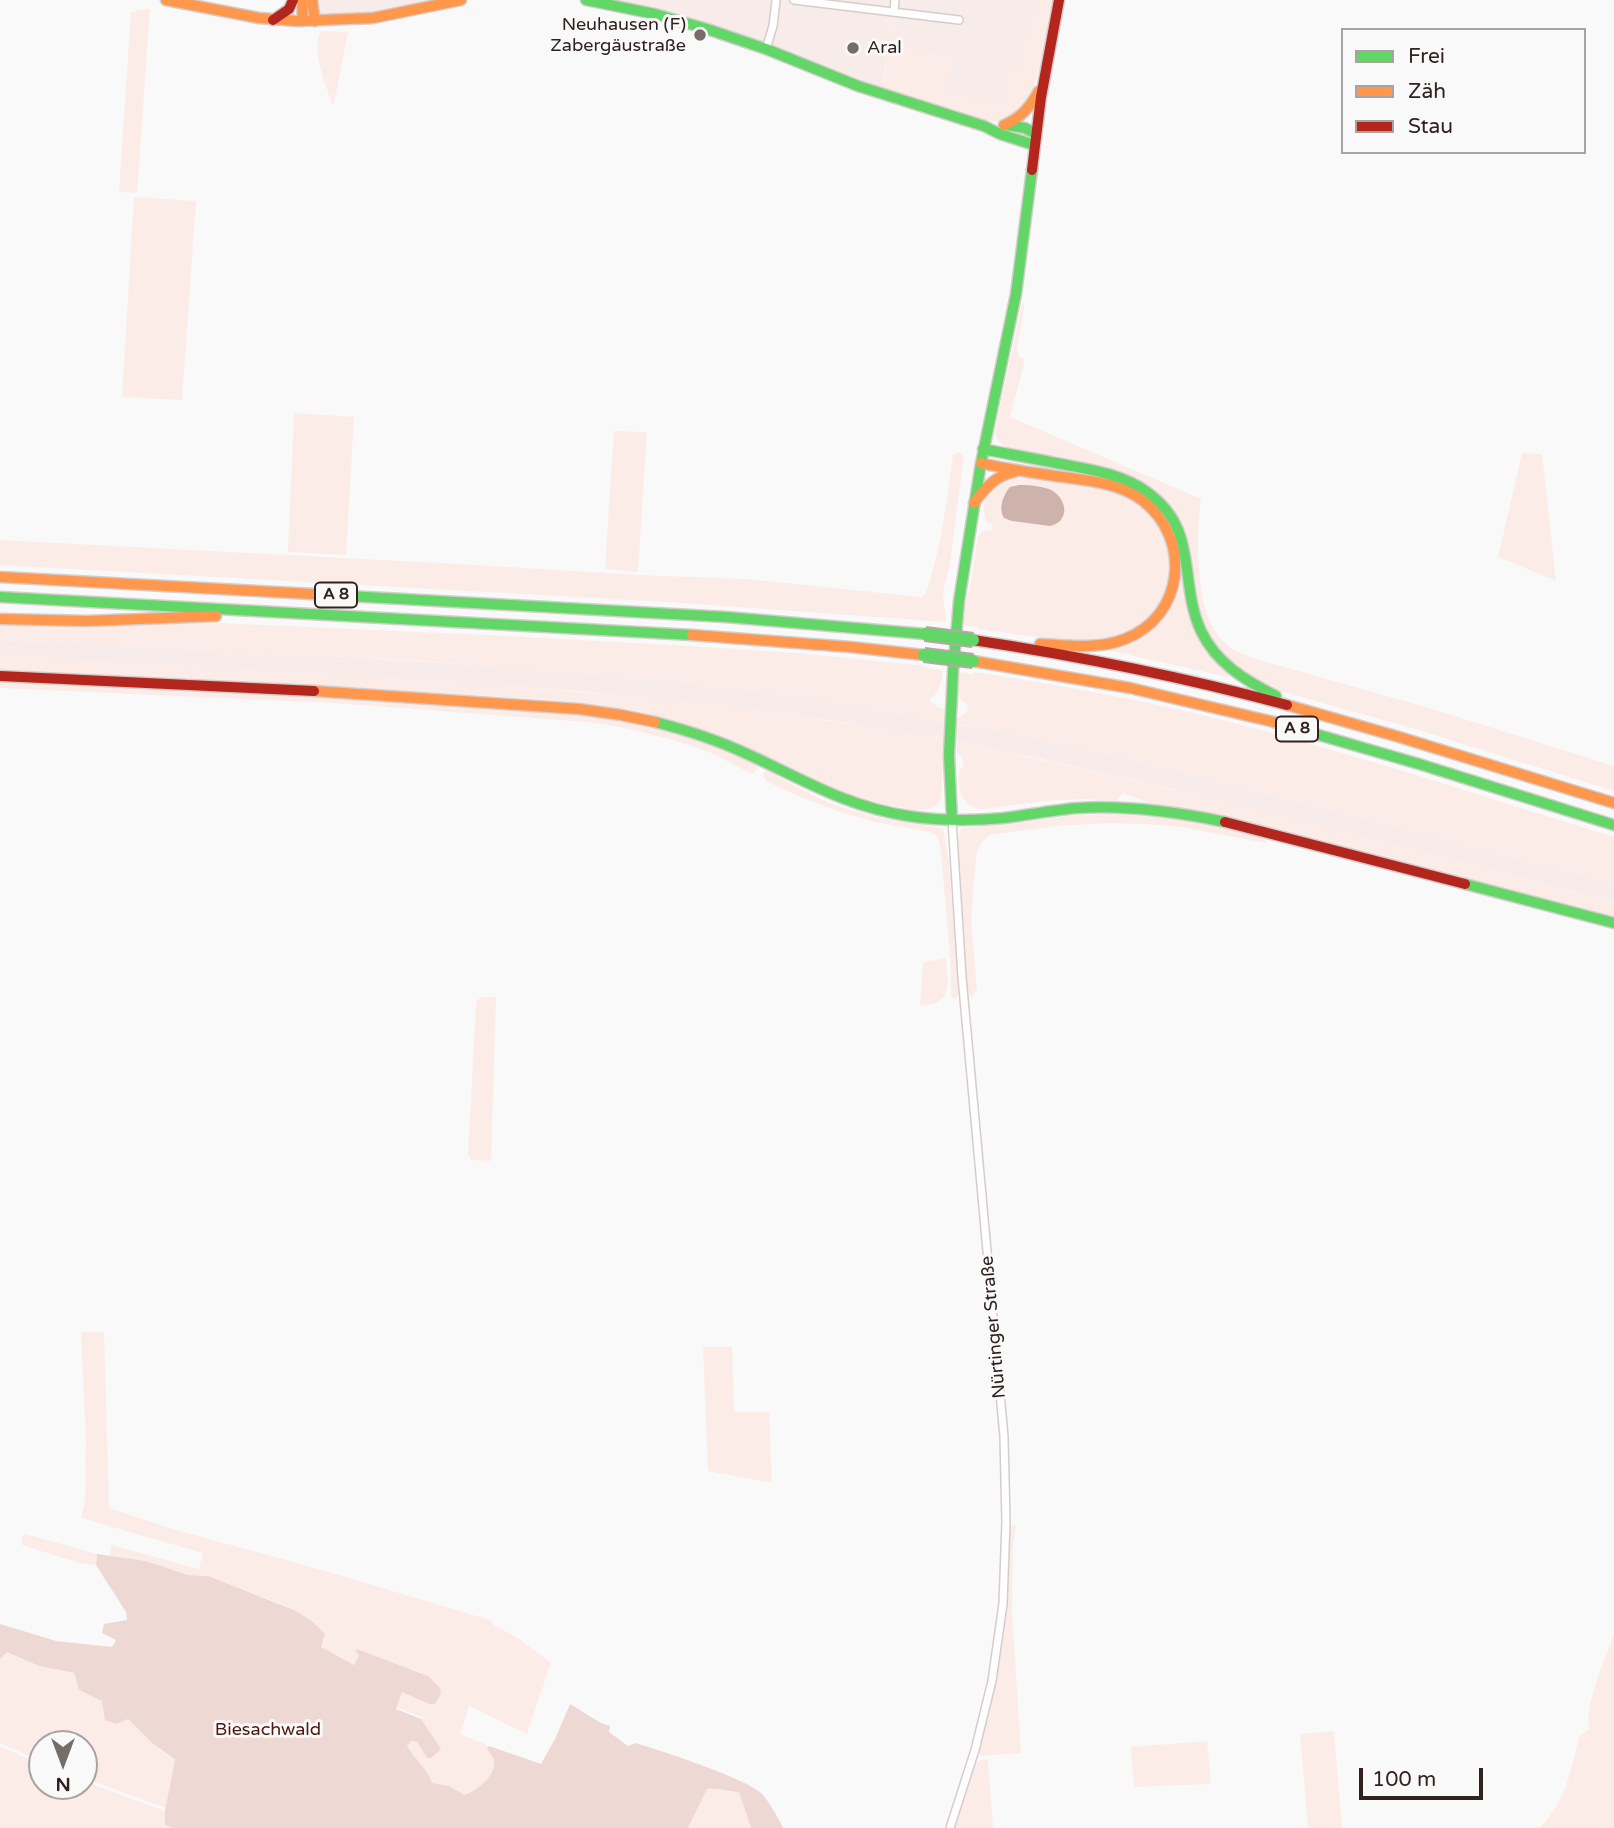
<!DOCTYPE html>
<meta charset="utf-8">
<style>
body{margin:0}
#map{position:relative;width:1614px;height:1828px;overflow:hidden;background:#f9f9f9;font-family:"Varela Round",sans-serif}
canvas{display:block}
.legend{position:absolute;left:1341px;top:28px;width:245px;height:126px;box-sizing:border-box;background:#f9f9f9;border:2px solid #a8a3a2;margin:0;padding:9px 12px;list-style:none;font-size:21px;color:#2f221f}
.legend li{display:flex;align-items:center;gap:14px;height:35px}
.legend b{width:35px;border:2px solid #a8a3a2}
.north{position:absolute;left:28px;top:1730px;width:70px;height:70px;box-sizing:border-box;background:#f9f9f9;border:2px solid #a8a3a2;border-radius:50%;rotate:180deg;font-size:19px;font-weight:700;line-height:28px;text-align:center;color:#2f221f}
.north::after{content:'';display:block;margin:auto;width:24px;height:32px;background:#766d6b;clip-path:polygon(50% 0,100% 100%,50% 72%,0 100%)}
.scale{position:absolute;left:1359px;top:1768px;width:124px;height:32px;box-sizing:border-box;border:4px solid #2f221f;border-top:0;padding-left:9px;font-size:21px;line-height:24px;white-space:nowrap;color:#2f221f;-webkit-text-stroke:5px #f9f9f9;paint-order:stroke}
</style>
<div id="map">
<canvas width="1614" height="1828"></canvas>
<ul class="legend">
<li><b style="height:9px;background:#63d668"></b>Frei</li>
<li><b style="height:9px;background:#ff974d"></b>Zäh</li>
<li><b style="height:9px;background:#b3261e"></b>Stau</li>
</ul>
<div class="north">N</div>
<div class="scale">100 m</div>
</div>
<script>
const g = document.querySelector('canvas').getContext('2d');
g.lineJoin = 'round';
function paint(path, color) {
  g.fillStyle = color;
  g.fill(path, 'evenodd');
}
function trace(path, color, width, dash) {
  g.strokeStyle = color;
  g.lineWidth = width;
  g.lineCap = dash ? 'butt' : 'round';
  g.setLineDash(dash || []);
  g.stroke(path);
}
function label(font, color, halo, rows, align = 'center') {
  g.font = font + ' "Varela Round",sans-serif';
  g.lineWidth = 6;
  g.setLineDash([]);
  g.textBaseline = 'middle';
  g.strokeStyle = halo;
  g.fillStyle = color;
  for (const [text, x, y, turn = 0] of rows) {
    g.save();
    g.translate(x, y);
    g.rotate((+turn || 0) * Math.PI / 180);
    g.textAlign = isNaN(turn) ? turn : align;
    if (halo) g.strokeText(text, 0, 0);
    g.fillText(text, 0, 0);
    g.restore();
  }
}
paint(new Path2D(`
 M302 0H461L432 6 310 21Z
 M586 0H1042L1019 114 944 105 950 61 887 54 882 91 766 49Z
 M0 640 48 642 50 640H54L116 644 117 646 141 647 142 645H149L178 647 179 649 235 652 236 650H240L241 652 299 654 508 667 649 678 781 693 831 701 923 717 925 719 973 728 974 725 1105 752 1292 799 1614 882V902L1172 789 1041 759 973 746V744L925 734 922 737 829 720 717 706 577 691 365 677 0 657Z`), '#f7ecea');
paint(new Path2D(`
 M1037 0H1056L1043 57 1029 103 1005 123C994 123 981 120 971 116 962 112 955 107 944 109L883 90 887 56 879 55 888 32 890 19 895 20 893 48 950 56 947 94 958 97 985 100 986 103 1003 105 1008 70 1018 71 1023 35 1030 36Z
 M150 8 137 193 119 192 131 12Z
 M322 31 348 32 334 104 332 103C326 85 309 46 322 31Z
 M134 197 196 201 182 400 122 397Z
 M1023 300 1024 308 1017 350 1019 356 1025 360 1010 417 1201 499C1196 537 1194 614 1224 642 1235 653 1249 656 1263 661L1426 707 1614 766V791L1412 728 1266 687 1258 683 1222 655 1202 623 1176 515 1008 448C997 443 995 436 996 425Z
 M294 413 354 417 346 555 288 552Z
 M614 431 647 432 638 572 605 569Z
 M959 452 963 456V463L950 563 943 593 946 622 668 602 0 565V540L459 564 638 575 746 579 921 597 926 593C941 549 947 501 953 455Z
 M1522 453 1542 454 1556 581 1498 557Z
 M1018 476 1096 487 1131 498 1156 518 1172 553 1167 595 1149 621 1116 639 1063 641 978 629 977 627 960 624 962 610 970 588 978 537 982 531 992 530V524L987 522C981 511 984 491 995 484 1002 480 1011 478 1018 476Z
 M1181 573H1185L1188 596 1229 673 1228 677 1111 651V648L1144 634Z
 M197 622 508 636 687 646 797 653 926 666 927 668 943 670C941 680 941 694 930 698V702L940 708 947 709 946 723 925 719 923 717 781 693 649 678 437 662 299 654 241 652 240 650H237L235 652 179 649 178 647 168 646 167 649 149 648 148 645H142L141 647 117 646 116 644H112L111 645 55 642 54 640H50L49 642 0 640V623Z
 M0 657C164 666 328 673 491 685 635 696 780 709 922 737L924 734 944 738 941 798C938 803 936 806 930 808 920 812 909 809 899 807 878 803 857 798 837 790 803 777 770 758 736 744 713 734 690 726 666 719 596 698 513 698 440 693 293 683 147 676 0 670Z
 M958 672 973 674 974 672C1061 685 1148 701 1234 723 1362 756 1488 798 1614 837V882L1154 764 974 725 973 728 956 724V719L967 712 968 705 958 697Z
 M0 681 277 693 597 716C645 724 691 734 735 754 743 758 753 761 758 768L754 773H751C737 767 724 759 711 753 672 738 628 727 587 722L333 703 0 688Z
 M957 740 973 744V746C1189 788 1401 849 1614 902V918L1243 821 1200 812 1157 806 1123 793 1116 801C1074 796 1028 803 986 809 979 809 973 809 968 804 958 795 954 774 964 765L963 758 957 753Z
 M766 770 818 798 844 808 883 819 943 828 949 862 959 994 956 998 953 999 951 996V968L941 852 938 837 930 832 871 821 840 812 798 796 766 781 763 775Z
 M1110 814 1181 819 1267 837 1266 843 1181 827 1147 824 1108 823 1055 826 989 835 981 843 977 852 973 889 971 922 977 989 972 997 969 995C963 977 964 955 963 936 961 906 952 855 961 828L1003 825 1069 816Z
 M946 958 948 983 944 997 936 1003 920 1006 923 962Z
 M482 997H496L491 1161 471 1160 468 1154 476 1006 477 1000Z
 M81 1332H104L109 1508 176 1530 308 1566 490 1620 494 1625 519 1639 551 1663 527 1734 469 1706 460 1734 489 1746 488 1749C491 1754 495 1760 494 1766 492 1778 475 1792 464 1795L459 1794 449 1786 432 1783C430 1774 414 1756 407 1746L411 1741 417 1742 427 1758H430L440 1749 421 1719 422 1717 396 1707 402 1692 429 1704 421 1672 359 1655 354 1665 321 1647 312 1621 294 1610 271 1600 201 1575H188L146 1561 110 1556 111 1545 199 1569 203 1553 81 1518 85 1501 86 1440Z
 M703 1347H732L734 1412H769L772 1483 708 1471Z
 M1016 1525 1013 1545 1012 1613 1021 1753 981 1756 979 1752C999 1676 1009 1607 1010 1528L1012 1526Z
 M25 1534 97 1554 96 1565 79 1563 22 1545V1537Z
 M1614 1634V1828H1539C1566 1803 1570 1772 1579 1738L1581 1734 1590 1729C1583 1707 1606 1657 1614 1634Z
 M6 1651 39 1666 74 1673 79 1690 102 1700 128 1719 152 1743 175 1759 166 1808 84 1778V1744H42V1762L0 1743V1659Z
 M1334 1731 1342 1828H1308L1300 1734Z
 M1207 1741 1211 1784 1134 1787 1131 1747Z
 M0 1746 42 1765V1786H84V1781L165 1811V1825L173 1828H0Z
 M980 1760H988L993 1828H954L975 1764Z
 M716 1787 730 1792H739L751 1828H688L707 1789Z`), '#fcece8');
paint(new Path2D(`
 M97 1554 146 1561 188 1575 208 1576 294 1610 312 1621 325 1634 321 1647 354 1665 359 1655 355 1651 357 1649 428 1676 440 1688 441 1694 435 1704H429L402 1692 396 1709 421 1719 441 1749 431 1758H427L417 1742 411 1741 407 1746C414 1757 430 1773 432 1783L449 1786 464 1795C475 1792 492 1778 494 1766 495 1759 491 1754 487 1749L489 1746 541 1764 556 1737 570 1704 601 1723 610 1726 609 1732 628 1746 635 1743C659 1750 749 1779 763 1795 769 1802 779 1819 783 1828H751L739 1792C727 1792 718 1787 707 1789L688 1828H173L165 1825V1811L175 1759 152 1743 128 1719 117 1724 105 1720 102 1701 79 1690 74 1673 39 1666 7 1652 0 1659V1624L56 1641 112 1647 116 1640 102 1633 104 1624 127 1620 126 1612 96 1565Z`), '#eed8d4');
paint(new Path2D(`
 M1019 485C1030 485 1044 486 1053 491 1068 501 1069 522 1050 526L1012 521 1004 518C998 509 1003 495 1010 487Z`), '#ceb3ad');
const street = new Path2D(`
 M794 0 959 20
 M894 12 895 0
 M766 49 773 26 776 0
 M950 1828 975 1750 992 1681 1003 1604 1006 1522 1004 1437 962 977 952 820`);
const fast = new Path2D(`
 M586 0 655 14 707 29 766 49 858 86 984 126 1000 134 1034 145
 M1006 125 1025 128 1036 134
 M983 449C1007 454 1032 458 1056 463 1086 469 1121 473 1147 492 1200 530 1178 581 1201 631 1216 663 1246 681 1276 696
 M312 594 726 617 925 634
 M0 597 692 635
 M655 722C686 730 717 740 745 753 803 779 844 806 908 816 940 821 972 821 1004 818 1028 815 1053 810 1078 808 1127 805 1177 812 1225 822
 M1274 722 1419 764 1614 825
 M952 820 949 755 953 672 959 601 981 463 1016 294 1032 170
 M1465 884 1614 923`);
const slow = new Path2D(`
 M166 0 259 18 297 21 373 18 461 0
 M302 0 303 21
 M312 0 315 21
 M1004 125C1021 118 1030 107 1039 91
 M981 463C1005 469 1030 472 1055 476 1084 480 1118 482 1142 500 1192 538 1185 616 1125 639 1098 650 1068 645 1040 644
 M974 503C985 488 995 476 1014 472
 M0 577 312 594
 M0 619 87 621 216 616
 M692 635 850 647 924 655
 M973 661 1130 688 1274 722
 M314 691 579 709 621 715 655 722
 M1287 705 1399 737 1614 803`);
const jam = new Path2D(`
 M273 20 289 9 293 0
 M1032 170 1041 97 1059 0
 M973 640C1079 656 1183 677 1287 705
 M0 676 314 691
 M1225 822 1465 884`);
trace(street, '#d4cdcc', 10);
trace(fast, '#d4cdcc', 13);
trace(slow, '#d4cdcc', 13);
trace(jam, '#d4cdcc', 13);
trace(street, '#fefefe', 7);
trace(fast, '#63d668', 10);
trace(slow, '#ff974d', 10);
trace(jam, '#b3261e', 10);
const fastBridge = new Path2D(`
 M925 634 973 640
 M924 655 973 661`);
trace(fastBridge, '#b6a6a4', 16, []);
trace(fastBridge, '#63d668', 12);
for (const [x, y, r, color] of [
 [700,35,7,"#766d6b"],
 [853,48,7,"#766d6b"]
]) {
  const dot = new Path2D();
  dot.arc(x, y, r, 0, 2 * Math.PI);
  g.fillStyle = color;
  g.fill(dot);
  trace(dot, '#f9f9f9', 2.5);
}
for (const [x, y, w] of [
 [336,595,42],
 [1297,729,42]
]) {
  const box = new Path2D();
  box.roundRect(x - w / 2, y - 12.5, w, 25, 5);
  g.fillStyle = '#f9f9f9';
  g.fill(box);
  trace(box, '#2f221f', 2);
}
label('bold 16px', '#2f221f', null, [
 ["A 8",336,595],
 ["A 8",1297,729]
]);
label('18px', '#2f221f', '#f9f9f9', [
 ["Neuhausen (F)",686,25],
 ["Zabergäustraße",686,46],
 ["Aral",867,48,"left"]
], 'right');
label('18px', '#2f221f', '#f9f9f9', [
 ["Nürtinger Straße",994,1327,-95]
]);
label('18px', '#4b1911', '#f9f9f9', [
 ["Biesachwald",268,1730]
]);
</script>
